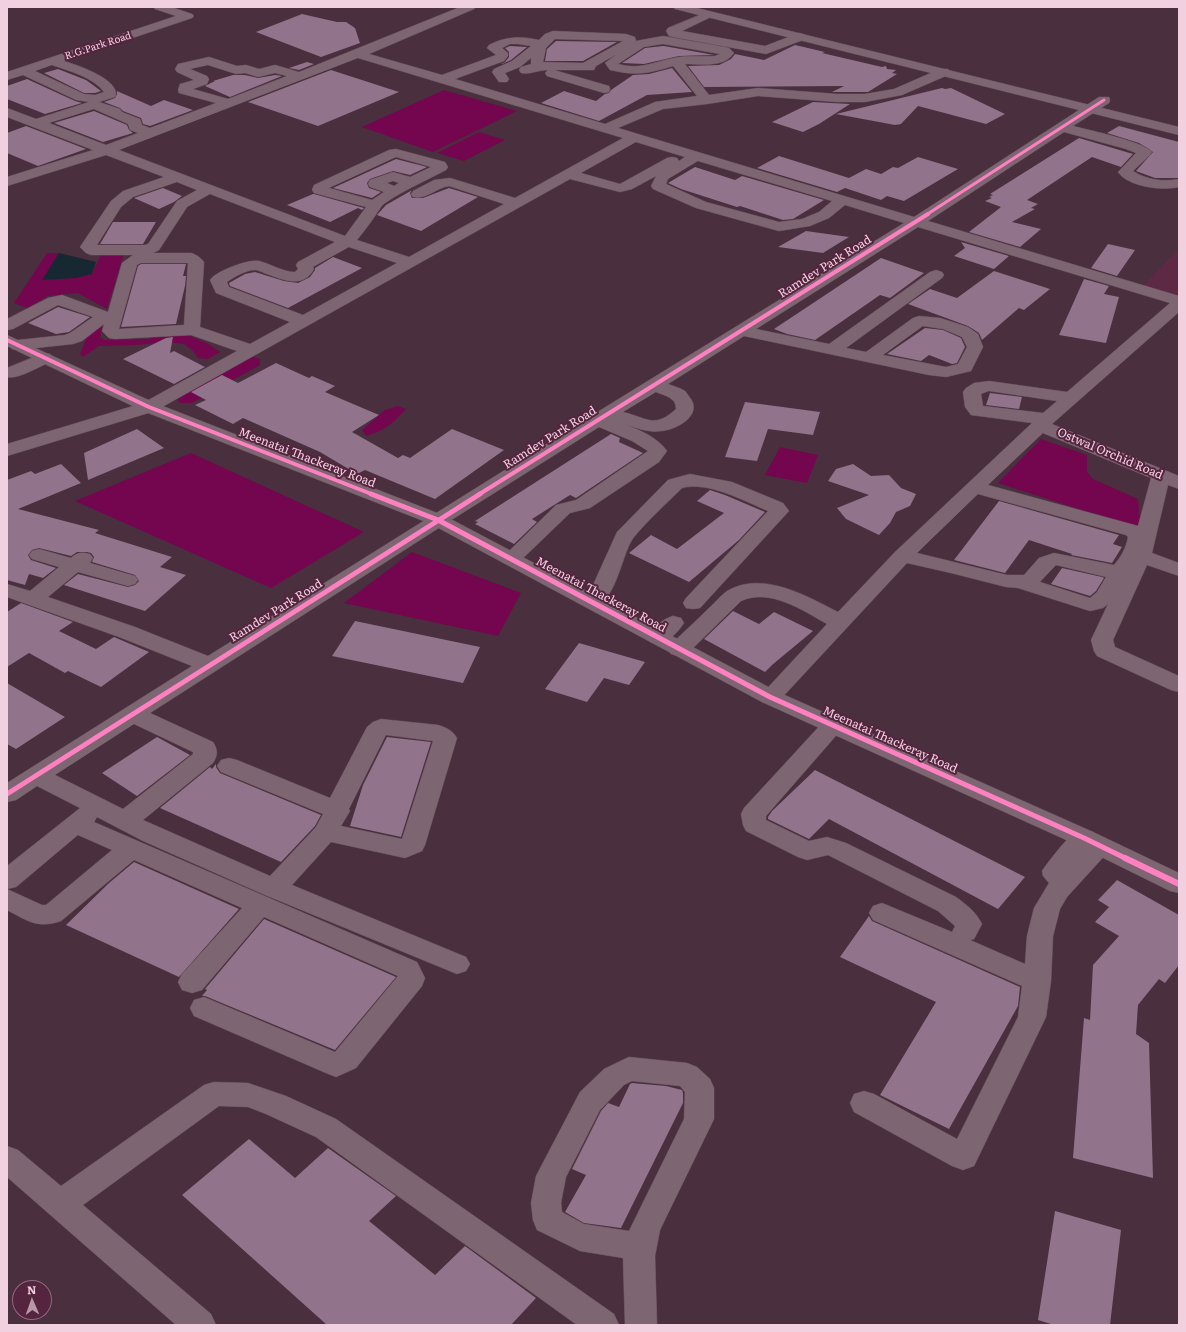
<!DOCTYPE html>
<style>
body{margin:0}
#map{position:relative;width:1186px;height:1332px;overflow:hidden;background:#4a2f3e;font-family:Literata,serif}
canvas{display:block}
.frame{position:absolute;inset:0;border:8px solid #f1d1e0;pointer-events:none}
.north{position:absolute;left:12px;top:1280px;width:40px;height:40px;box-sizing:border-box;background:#55243f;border:1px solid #93697f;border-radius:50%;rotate:358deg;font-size:11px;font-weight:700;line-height:16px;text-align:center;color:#f1d1e0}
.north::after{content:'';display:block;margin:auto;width:14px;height:18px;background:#b798a7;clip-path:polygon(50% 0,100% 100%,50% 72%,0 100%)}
</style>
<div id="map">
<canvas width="1186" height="1332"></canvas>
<div class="frame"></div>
<div class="north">N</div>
</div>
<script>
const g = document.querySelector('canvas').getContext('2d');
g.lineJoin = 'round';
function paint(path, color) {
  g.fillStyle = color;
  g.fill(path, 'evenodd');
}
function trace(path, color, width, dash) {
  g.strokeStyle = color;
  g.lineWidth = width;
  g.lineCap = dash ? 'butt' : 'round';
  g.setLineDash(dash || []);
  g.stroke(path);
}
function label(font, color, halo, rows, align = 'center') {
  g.font = font + ' Literata,serif';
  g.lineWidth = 4;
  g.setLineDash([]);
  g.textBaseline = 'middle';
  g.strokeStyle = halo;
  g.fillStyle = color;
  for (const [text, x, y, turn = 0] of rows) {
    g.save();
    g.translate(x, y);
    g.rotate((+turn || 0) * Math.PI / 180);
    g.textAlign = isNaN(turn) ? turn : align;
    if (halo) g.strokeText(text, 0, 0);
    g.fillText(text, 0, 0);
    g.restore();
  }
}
paint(new Path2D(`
 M1179 248V297L1142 287Z`), '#5d2945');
paint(new Path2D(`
 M444 90 517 111 433 152 362 127Z
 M479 132 505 140 464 161 437 153Z
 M102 252 124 253 107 309 78 293 48 296 27 308 14 303 47 253H59L43 280 92 274Z
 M98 323 103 326 100 337 104 340 149 339 158 334 178 331 207 343 220 352 208 359 198 358 193 351 184 344 169 342 137 345 99 346 83 357 80 354 86 339 85 331Z
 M250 356 260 359V365L192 403H181L177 400 185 393Z
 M398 406 406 409C392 424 386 430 366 436L362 430 385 410Z
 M1041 439 1087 455V472L1093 479 1138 499 1141 529 998 483Z
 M780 447 818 455 807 483 765 475Z
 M191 453 364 532 271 588 75 501Z
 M412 552 521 593 498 636 344 603Z`), '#73064e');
paint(new Path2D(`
 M59 253 96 262 92 274 76 278 42 280Z`), '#162831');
paint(new Path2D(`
 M302 14 337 22H346L355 28 360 43 321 57 256 32Z
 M556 41 617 42 583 61H545L547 49Z
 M795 45 825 52 822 53 882 67 886 66 887 69 896 70 892 73 897 74 868 92H832L844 86 704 87 688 66 719 65 731 59 735 54 764 60Z
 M510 46 527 47 511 60 502 64H501L505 62 509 57V52L505 48Z
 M663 46H664L714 55 679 56 644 64 622 63 645 48Z
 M307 62 314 64 299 70 289 68Z
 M672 68 692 92 647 95 599 121 541 103 564 91 596 101 605 94 609 93 611 90 633 75 649 74Z
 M58 69 86 80 101 91 95 93H84L44 73Z
 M331 70 399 92 318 126 248 102Z
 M233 75H245L258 78 275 75 282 76 230 97 205 86 215 81H213Z
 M27 79 75 101 82 103 45 114 7 99V86Z
 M942 88 945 89 951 88 1005 114 986 124 918 106 901 124 895 125 836 114Z
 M117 91 151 106 164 100 193 110 150 126 143 124 141 118 123 111 120 108 104 102 115 98 117 94Z
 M813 102 850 104 819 124 803 132 772 122Z
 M94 111 127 125 129 130 133 133 103 142 54 123Z
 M26 126 86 149 38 166 7 153V133Z
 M1119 126 1179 142V178H1155L1136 171 1153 152 1139 143 1107 133Z
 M1079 138 1133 154 1121 167 1092 157 1027 200 1038 204 1031 208 1035 209 1012 222 1041 229 1020 247 969 232 1001 207 985 201 992 198 989 197 993 195 990 194Z
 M779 156 849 178 866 169 881 174 893 167 898 168 918 157 958 169 904 201 887 196 881 200 845 188 837 192 757 168Z
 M396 159 427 167 410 175 393 171 370 179 367 183 369 188 381 192 372 198 333 188Z
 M695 167 735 180 742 176 824 200 793 219 783 220 740 206 737 207 681 189 668 183Z
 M428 181 412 190 410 193 412 198H423L449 188 478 197 421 231 377 215 386 205Z
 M163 188 182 196 174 202 159 209 134 198Z
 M313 194H314L364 208 362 210 358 208 330 222 287 205Z
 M113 222H156L143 244H100Z
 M806 231 849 237 823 253 778 247Z
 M961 242 1009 256 994 269 954 256 965 248Z
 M1108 244 1135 250 1117 276 1091 268Z
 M333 257 362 268 288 308 230 286 229 283 245 274 255 272 284 281 298 283 310 277 315 270V268Z
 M881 258 924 273 890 298 880 295 815 340 787 334 774 329Z
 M141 264H186L183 276H186L185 286 176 324 121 327 138 266Z
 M994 271 1050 289 1024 310 1019 308 982 340 979 333 968 326 908 304 930 289 957 298Z
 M1084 279 1109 286 1104 294 1119 297 1106 343 1059 335Z
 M58 307 90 317 69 332 56 334 28 323Z
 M925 328 943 330 961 338 965 347 957 363 952 364 929 355 921 361 887 354Z
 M173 337 170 353 174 351 205 367 174 384 123 359 166 338Z
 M276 363 309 378 312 376 335 386 325 392 379 415 352 432 398 458 403 455 410 458 452 429 504 450 435 499 365 470 357 474 320 452 243 418 233 424 195 405 206 400 191 392 222 375 238 383Z
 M990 393 1022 397 1019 409 986 405Z
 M745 402 820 412 813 435 768 429 757 461 725 457Z
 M137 429 164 448 88 480 84 453Z
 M611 434 620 438 619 442 643 453 576 498 570 495 532 519 537 522 514 544 475 524 478 522 475 521Z
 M61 464 81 483 18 509 99 530 95 533 172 557 160 567 186 575 145 611 64 585 78 574 128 587 135 585 139 581 135 575 92 562 94 557 91 553 87 552H77L71 556 39 548 32 550 28 555 31 560 56 568 43 578 29 574 25 585 7 580V480L31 471 35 474Z
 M853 464 871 476 889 475 901 488 916 494 910 506 896 512 890 523 879 535 846 519 837 508 869 495 828 481 836 469Z
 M710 490 725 495 765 512 739 540 689 582 629 553 651 535 677 549 724 513 697 501Z
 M999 501 1119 535 1113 544 1122 547 1112 563 1071 555 1072 554 1029 540 1005 573 954 560Z
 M1062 568 1102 577 1104 578 1096 591 1090 596 1051 584Z
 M21 603 73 622 59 631 96 649 114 637 149 652 101 687 68 671 65 673 29 653 7 667V612Z
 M733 611 759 624 774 612 813 631 772 665 765 672 704 639Z
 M355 621 480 647 463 683 332 656Z
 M579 643 645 662 629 685 604 678 587 702 545 689Z
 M7 683 65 717 16 749 7 744Z
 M157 737 190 755 137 796 102 773Z
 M387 737 431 742 401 837 350 826 363 785Z
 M216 764V767L220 773 321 815 315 826 281 862 160 808 210 767 212 769Z
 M815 770 1025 877 998 909 829 819 809 839 768 819V817L772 811Z
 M134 862 239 909 179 977 66 925 109 883Z
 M1117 880 1179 915V965L1165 983 1159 979 1138 1005 1136 1034 1149 1043 1153 1178 1073 1158 1084 1018 1090 1020 1093 965 1119 936 1095 922 1109 907 1098 900Z
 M869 916 872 921 1020 987 1018 1006 949 1129 880 1095 936 1002 840 957Z
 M264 919 396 977 335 1050 205 996H202L207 990 205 989Z
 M632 1083 666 1086 682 1090 683 1093V1103L621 1228 584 1223 565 1212 586 1175 572 1169 601 1111 608 1103 619 1107 630 1084Z
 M249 1139 295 1178 328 1148 396 1196 369 1221 435 1275 465 1246 536 1298 511 1325H327L182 1195Z
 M1055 1211 1121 1230 1110 1325H1054L1038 1320Z`), '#91738b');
const minor = new Path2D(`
 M153 7H171L192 14 194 16 192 18 64 61C77 65 116 78 116 94L115 97 99 102 120 109 122 112 140 119 142 125 150 128 216 103 179 93 178 90 180 84 194 80 177 72 175 69 178 64 209 57 237 66 246 65 259 69 275 65 299 72 460 7H476L474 9 369 54 442 75 496 55 487 48 489 45C506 36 521 36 539 40L545 34 553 31 626 34 635 37 636 41 663 36 725 47 729 48 734 53C724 68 702 64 685 64L709 95 758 88 837 94H865L894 89 940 69H948L950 72 948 75 902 95 865 102H837L758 96 707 104 663 109 618 128 914 217 1099 97H1109L1110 100 1109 103 1073 126C1088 130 1145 142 1152 152L1150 155 1133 171C1147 180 1163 182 1179 179V187C1163 191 1128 187 1118 172L1136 153 1126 149 1064 132 928 221 1179 296V312L1052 424 1179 476V489L1168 485 1152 553 1179 563V576L1147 565 1113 640 1115 647 1179 676V692L1171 690 1097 656 1094 651 1091 640 1108 604 1103 608 1090 611 1018 588 1006 587 951 573 907 563 778 702 770 704 762 702 759 697 827 624C802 610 770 588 741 601L687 654 679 656 671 654 668 649 671 644C684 632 697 620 709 608 715 603 721 595 727 591 762 570 807 596 838 612L895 552 1032 423 971 415 965 407 963 392 966 388 974 383 989 381 1067 392 1170 303 918 227 756 329 829 344 930 272 936 270 942 272 944 275 942 278 846 348 866 352 913 318 919 316 940 318 968 327 978 334 983 347 971 371 946 377 929 375 744 336 668 384C673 386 681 388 685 391 687 393 689 397 691 399 702 416 676 430 661 431 649 433 636 428 624 424 640 430 657 437 667 451L659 462 590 508 570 513 518 563 511 565 504 563 501 559 556 505 576 500 648 451 632 441 599 427 445 524 150 713 213 742C218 750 218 755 213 763L143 820 270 876 316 827 323 814 221 772 217 766 221 760 229 758 237 760 330 798 367 727 373 722 381 719 438 725C447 728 452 730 457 738L425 845 422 851 405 858 331 842 292 885 466 957 470 964 466 971 457 974 265 895 143 841 97 817 94 822 417 962 425 978 422 986 356 1068 336 1077 326 1073 194 1016 190 1008 194 1000 204 997 335 1052 398 976 264 917 202 990 192 993 182 990 178 982 182 974 242 908 134 860 61 921C37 929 28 921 7 910V866L80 808 37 786 16 800 7 802V783L192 666 119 637 7 597V584L30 591 59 567 32 559 29 555 32 551 39 549 71 558C77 552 82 552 90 554L93 558 90 563 135 576 138 580 135 584 128 586 78 572 48 597 135 627 208 656 591 416 904 223 845 205 829 218 810 226 779 231 696 208 653 189 651 186 656 176 632 189 620 192 570 179 155 411 7 456V444L143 403 237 351 191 335 115 339 109 338 102 331 104 324 82 341 73 344 18 350 12 349 10 345 12 341 18 340 65 335 70 333 93 317 58 305 13 329 7 330V319L48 298 62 295 108 312 122 263 133 255H91L86 253 80 247 111 201 123 191 164 177 106 155 7 186V177L93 150 7 117V108L36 119 89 102 76 100 23 75 7 80V72L176 16 155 9ZM555 39 623 41 583 63 543 62 546 48ZM518 44 531 46 512 61 494 69 492 72 499 82H507L509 79 505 73 520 67 531 58V64L521 67 519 70 521 73C529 75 539 70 548 70L545 73 547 76 604 93 609 92 610 89 609 86 554 70H594L596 66 617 54 605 63 610 70C636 76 647 74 673 66L697 96 655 102 605 124 455 79 504 61 508 56V53L502 48 510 44ZM663 44 720 54 715 56C702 57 687 55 674 58 652 62 642 70 618 64L644 47ZM358 58 623 138 515 198 450 178 434 180 413 191 411 194 413 197C426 200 436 188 449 186L504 204 409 257 357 240C366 229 374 218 381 207 386 199 435 176 446 170L448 167 445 162 396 149 389 150 314 185 312 190 314 193 366 207 345 236 119 150ZM52 65C69 71 93 77 104 92L95 95 84 94 35 71ZM208 65 236 74 245 73 258 77 275 73 287 76 228 99 193 89 207 84 209 79 207 76 190 69ZM94 109 128 124 130 130 138 133 106 145 49 123ZM636 142 685 157 679 161 677 158 672 157 667 158 620 184 581 173ZM396 157 431 167 410 177 393 172 370 180 368 184 370 187 384 192 372 200 329 188ZM698 161 832 201 819 212 802 219 779 222 706 202 666 184 668 179ZM393 181 399 183 394 186 387 183ZM177 182 197 190 177 201 148 244 145 245H97L121 207 133 197ZM210 194 335 242 298 262 296 265 298 269 295 272C283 272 271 264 259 261 248 259 216 271 210 280L216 293 290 322 250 344 200 327 204 262C200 257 197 255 191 253H153L159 250 187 207ZM349 247 397 263 303 315 229 287 227 282C234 277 246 270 255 270 258 270 262 272 264 273 281 279 303 290 314 269L313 267ZM141 263H188L184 325 119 329 137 265ZM923 326 943 329 962 337 967 347 958 364 946 367 883 355ZM989 391 1057 401 1043 413 983 406 981 394ZM656 392C665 396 676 397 676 409 654 429 648 418 623 412ZM1043 433 1151 478 1138 526 988 485ZM978 494 1126 535 1128 537C1126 548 1121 557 1114 565L1054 553 1039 558 1024 575H1007L917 553ZM1056 565 1102 576 1106 577 1097 592 1090 598 1040 582ZM134 724 193 752V754L123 809 55 775ZM386 735 433 741 402 839 341 826 350 811 349 809ZM78 835 112 850 46 905H42L7 889 16 887Z
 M707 12 711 13 713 15 711 17 682 31 765 46 799 33 803 34 805 37 803 40 766 54 673 37 669 36 666 31 668 28Z
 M44 353 50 354 53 358 50 362C40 366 18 380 7 377V368Z
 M690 474 732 482 783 503 789 511 700 608 693 609 686 608 683 603 686 598 768 511C744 501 708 481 682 488 666 504 648 520 634 537 620 555 616 614 584 606L581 601 593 585 617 532 668 480Z
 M673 616 681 618 684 623C676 635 665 646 650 642L647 637C653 628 662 619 673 616Z
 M833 717 841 720 844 725 841 730 766 816V820L809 841 827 837 846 843 956 897C967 905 976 912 982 924L974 939 970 940 1025 964 1027 936 1034 908 1049 883 1043 876 1042 871C1048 862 1066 839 1075 832 1081 828 1087 830 1093 832L1096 838 1099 837 1108 840 1111 846 1108 852 1067 897 1060 909 1053 936 1051 981 1046 1017 974 1166 963 1170 952 1166 854 1112 850 1103 854 1094 864 1091 874 1094 957 1139 1018 1017 1022 986 873 920 869 913 873 906 882 903 952 932 955 926 938 911 828 855 807 860 798 857 746 831 743 825 741 814 744 808 825 720Z
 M629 1057 687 1063 697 1067 710 1079 714 1088V1119L660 1230 655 1256 657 1325H625L623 1258 580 1251 537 1230 533 1220 531 1203 536 1176 580 1092 604 1069ZM632 1081 680 1086 685 1092 684 1119 629 1231 584 1224 562 1212 561 1203 566 1177 600 1110 624 1085Z
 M214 1082 248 1083 286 1096 336 1119 614 1314 619 1325H577L316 1137 266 1114 248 1107 219 1106 83 1205 211 1314 216 1325H176L7 1177V1146L18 1150 61 1186 204 1085Z`);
const tertiary = new Path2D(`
 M7 335 155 403 445 516 778 692 1093 832 1179 873V893L1170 891 1075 844 762 702 431 524 143 411 7 346Z`);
const secondary = new Path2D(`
 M673 7H693L1179 127V135L675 9Z`);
trace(minor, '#644d59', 1);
trace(tertiary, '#644d59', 1);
trace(secondary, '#644d59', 1);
paint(minor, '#7d6672');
paint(tertiary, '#7d6672');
paint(secondary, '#7d6672');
trace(new Path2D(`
 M926 215 1104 100`), '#ff80c0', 3);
trace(new Path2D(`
 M7 340 149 407 374 495
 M478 495 928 214`), '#ff80c0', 4);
trace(new Path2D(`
 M371 494 438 520 770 697 1084 838 1127 859
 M7 794 480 494`), '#ff80c0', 5);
trace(new Path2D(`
 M1125 858 1179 884`), '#ff80c0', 6);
label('10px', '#f1d1e0', '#55243f', [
 ["R.G.Park Road",98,46,-18]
]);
label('12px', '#f1d1e0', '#55243f', [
 ["Ramdev Park Road",825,267,-32],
 ["Ramdev Park Road",550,438,-32],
 ["Ostwal Orchid Road",1110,454,23],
 ["Meenatai Thackeray Road",307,458,21],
 ["Meenatai Thackeray Road",601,595,28],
 ["Ramdev Park Road",276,611,-32],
 ["Meenatai Thackeray Road",890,740,24]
]);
</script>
